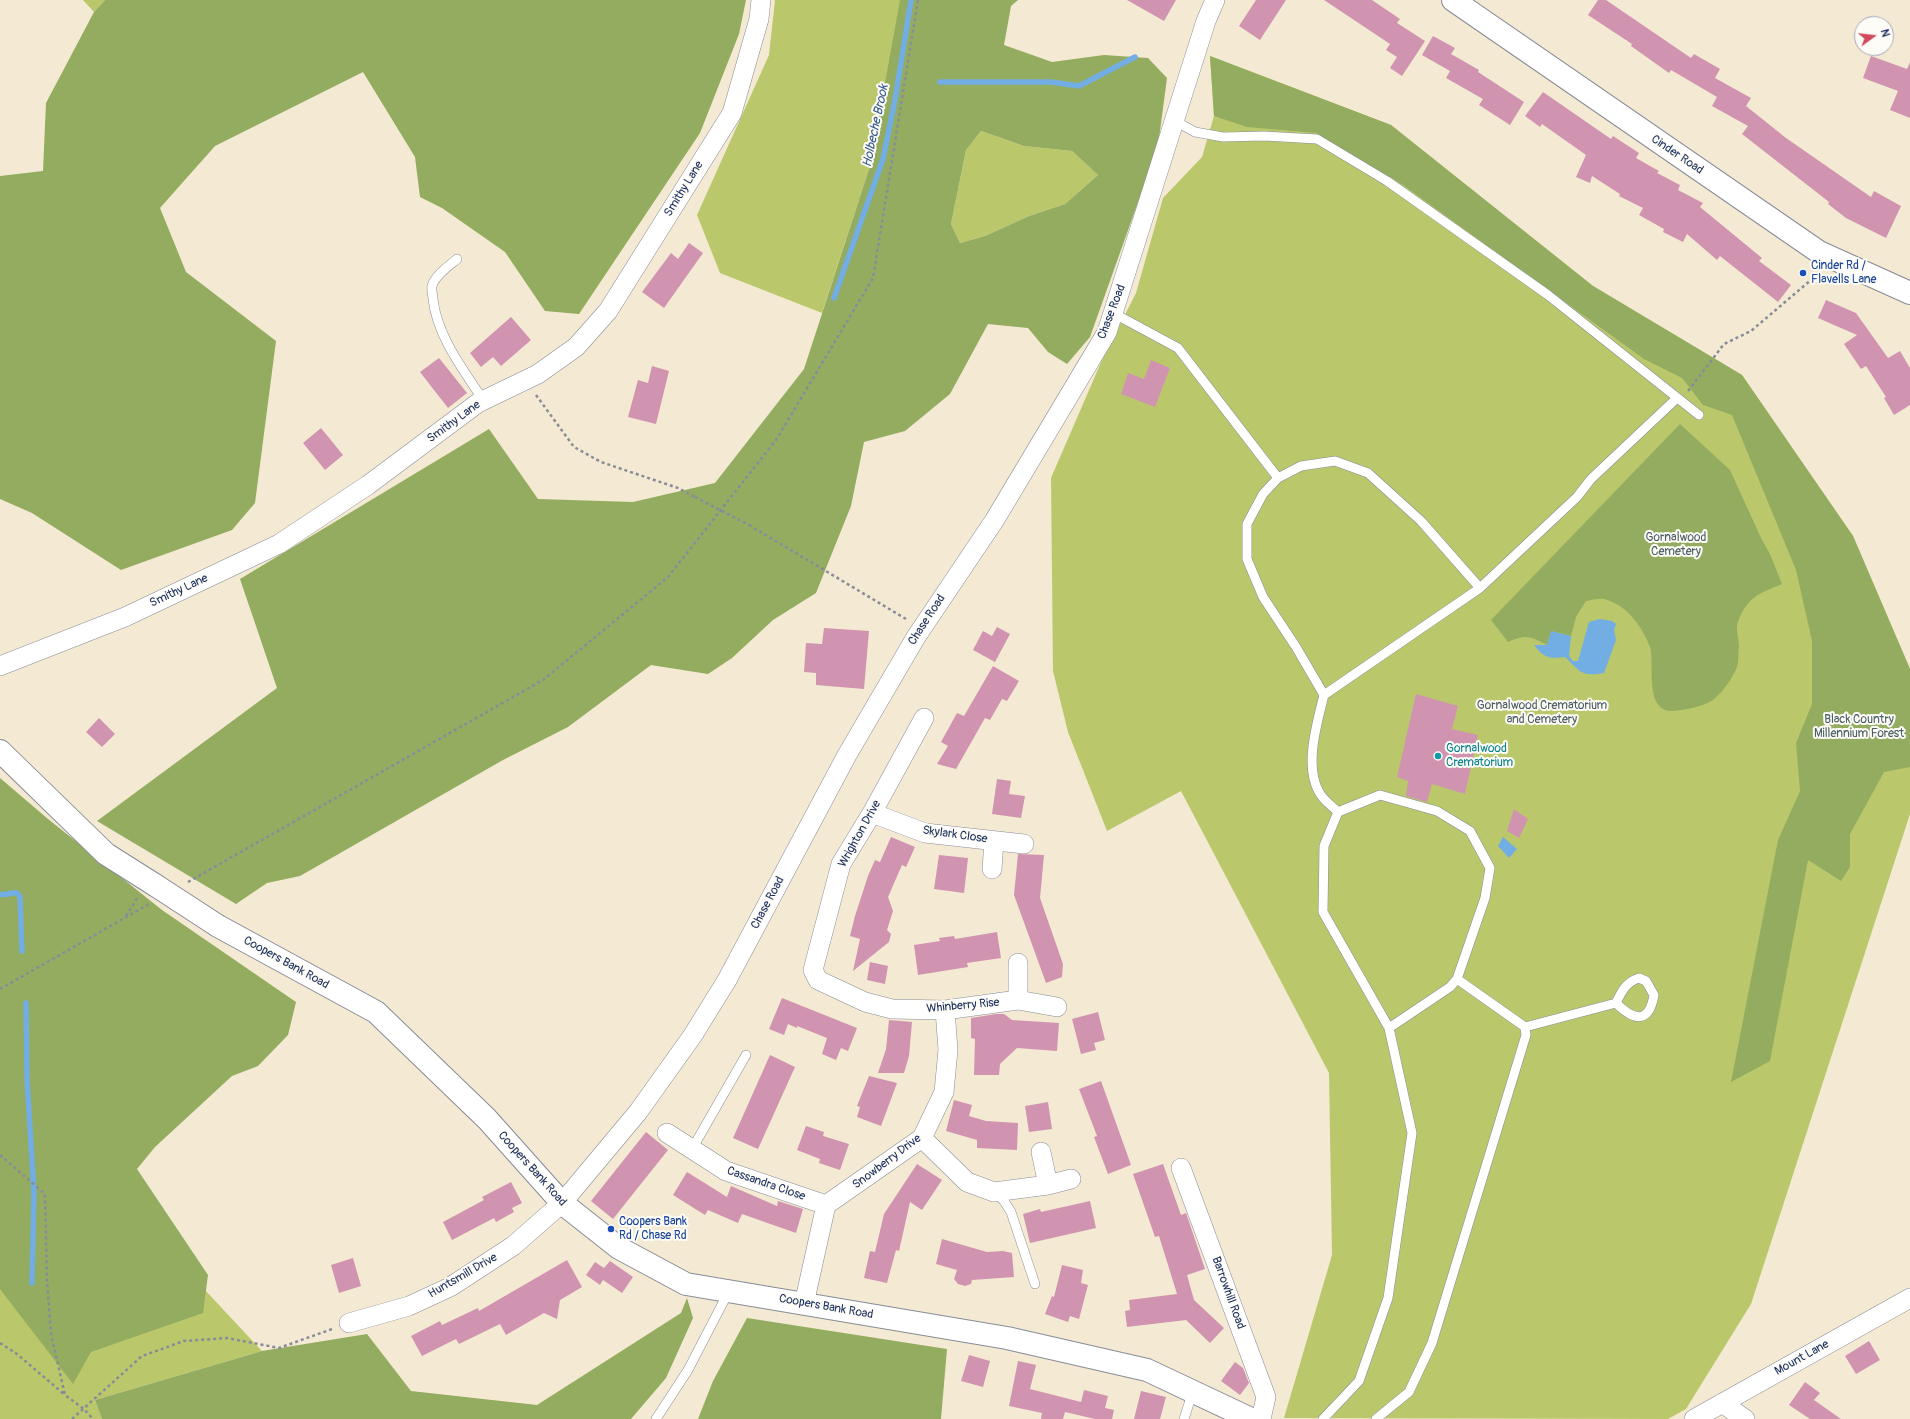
<!DOCTYPE html>
<style>
body{margin:0}
#map{position:relative;width:1910px;height:1419px;overflow:hidden;background:#f4e9d2;font-family:Pangolin,sans-serif}
canvas{display:block}
.north{position:absolute;left:1854px;top:16px;width:40px;height:40px;box-sizing:border-box;background:#fdfcf7;border:1px solid #a3aaba;border-radius:50%;rotate:75deg;font-size:11px;font-weight:700;line-height:16px;text-align:center;color:#1b2f5e}
.north::after{content:'';display:block;margin:auto;width:14px;height:18px;background:#d1495b;clip-path:polygon(50% 0,100% 100%,50% 72%,0 100%)}
</style>
<div id="map">
<canvas width="1910" height="1419"></canvas>
<div class="north">N</div>
</div>
<script>
const g = document.querySelector('canvas').getContext('2d');
g.lineJoin = 'round';
function paint(path, color) {
  g.fillStyle = color;
  g.fill(path, 'evenodd');
}
function trace(path, color, width, dash) {
  g.strokeStyle = color;
  g.lineWidth = width;
  g.lineCap = dash ? 'butt' : 'round';
  g.setLineDash(dash || []);
  g.stroke(path);
}
function label(font, color, halo, rows, align = 'center') {
  g.font = font + ' Pangolin,sans-serif';
  g.lineWidth = 4;
  g.setLineDash([]);
  g.textBaseline = 'middle';
  g.strokeStyle = halo;
  g.fillStyle = color;
  for (const [text, x, y, turn = 0] of rows) {
    g.save();
    g.translate(x, y);
    g.rotate((+turn || 0) * Math.PI / 180);
    g.textAlign = isNaN(turn) ? turn : align;
    if (halo) g.strokeText(text, 0, 0);
    g.fillText(text, 0, 0);
    g.restore();
  }
}
paint(new Path2D(`
 M83 0H105L94 12Z
 M775 0H902L870 166 822 313 720 273 697 215 769 55Z
 M1210 56 1391 125 1593 286 1742 375 1853 536 1910 669V814L1751 1304 1686 1409 1668 1419 1284 1418 1332 1255 1329 1073 1181 791 1107 831 1068 732 1053 671 1051 478 1102 360 1136 293 1163 198 1202 157 1214 116Z
 M981 131 1024 146 1072 151 1098 175 1065 204 1029 216 985 236 960 243 951 224 966 150Z
 M0 1071 262 1351 95 1400 102 1419H0Z`), '#bac86b');
paint(new Path2D(`
 M105 0H746L739 34 700 133 579 314 545 311 505 252 442 208 420 197 415 157 363 72 215 146 160 208 186 272 276 341 255 503 232 530 121 570 32 513 0 499V176L43 171 46 103 94 12Z
 M900 0H1018L1011 6 1004 45 1052 62 1104 55 1148 58 1167 78 1158 146 1090 337 1067 364 1048 352 1028 328 988 324 950 394 905 431 864 442 851 506 816 593 773 620 732 658 708 674 651 665 568 727 503 760 300 876 267 883 236 904 97 821 277 688 240 579 489 429 538 499 633 502 715 483 804 369 870 166ZM981 131 1024 146 1072 151 1098 175 1065 204 1029 216 985 236 960 243 951 224 966 150Z
 M1210 56 1391 125 1593 286 1742 375 1853 536 1910 669V767L1884 772 1850 834V867L1841 881 1808 860 1770 1061 1731 1082 1778 840 1800 791 1796 743 1812 704V641L1796 570 1732 415 1703 405 1682 378 1644 359 1403 185 1316 133 1247 127 1214 116Z
 M1680 424 1730 470 1762 540 1770 554 1782 584C1760 593 1747 597 1738 622 1735 628 1739 638 1739 646 1738 652 1739 661 1737 667 1733 677 1723 692 1714 699 1707 706 1681 711 1671 711 1644 710 1655 663 1650 647 1642 626 1627 605 1604 599 1599 598 1592 600 1586 601L1576 617 1571 636 1551 631 1547 645C1530 636 1526 634 1508 642L1491 620Z
 M0 778 48 819 162 910 296 1002 288 1035 258 1066 232 1076 155 1147 137 1169 208 1275 203 1313 91 1352 73 1384 0 1289Z
 M687 1298 693 1318 666 1378 631 1419H102L95 1400 262 1351 367 1334 411 1391 537 1405 681 1313Z
 M747 1318 947 1349 941 1419H698L713 1381Z`), '#93ac5f');
paint(new Path2D(`
 M1600 619 1612 621 1616 624 1614 630 1616 640 1604 673C1581 677 1581 672 1565 657 1549 659 1544 658 1534 645H1547L1551 631 1571 636 1569 656 1573 661H1578L1589 622Z
 M1503 837 1517 849 1509 858 1498 846Z`), '#72ade3');
trace(new Path2D(`
 M940 82H1051L1079 86 1135 57
 M834 298 883 159 895 100 911 0
 M0 894C6 896 11 892 17 893L20 897 22 951
 M26 1003 27 1079 34 1193 32 1283`), '#72ade3', 5.5);
paint(new Path2D(`
 M1127 0H1176L1164 21Z
 M1256 0H1286L1260 40 1239 26Z
 M1324 0H1372L1400 19 1397 23 1425 41 1402 76 1390 68 1397 57 1386 50 1390 44Z
 M1598 0H1606L1691 58 1694 54 1720 69 1715 78 1751 98 1746 106 1786 138 1871 197 1874 191 1901 206 1886 238 1846 218 1828 204 1829 202 1742 134 1748 126 1712 106 1717 97 1671 70 1669 73 1631 46 1632 44 1588 15Z
 M1433 36 1455 48 1451 54 1479 70 1478 72 1524 102 1510 125 1479 105 1483 99 1446 78 1450 71 1422 55Z
 M1871 56 1907 69 1910 62V118L1890 110 1898 91 1863 78Z
 M1543 92 1611 139 1613 136 1639 153 1636 158 1659 171 1657 173 1680 185 1678 190 1703 203 1700 207 1762 258 1759 261 1791 285 1778 302 1720 256 1717 260 1687 234 1683 242 1663 232 1664 229 1639 215 1643 208 1619 196 1620 194 1592 176 1590 183 1576 177 1586 155 1542 124 1540 127 1525 116Z
 M689 243 703 253 664 308 642 292 671 253 678 259Z
 M1826 300 1856 313 1888 358 1900 351 1910 368V405L1894 415 1884 398 1886 397 1866 366 1861 369 1844 344 1857 335 1818 318Z
 M511 317 531 340 501 366 493 357 481 367 470 353Z
 M439 358 467 393 448 408 420 372Z
 M1151 360 1170 368 1155 407 1121 394 1128 373 1144 379Z
 M652 366 669 371 656 424 628 417 638 380 648 383Z
 M321 428 343 455 325 470 303 443Z
 M997 627 1010 634 995 662 973 650 983 631 992 636Z
 M824 628 869 631 864 689 816 685V673L804 672 806 643 822 644Z
 M993 666 1019 681 1007 701 1002 699 990 720 985 718 956 769 937 764 948 746 941 742 957 713 964 716Z
 M1416 694 1458 706 1452 729 1478 735 1465 794 1432 784 1427 802 1406 796 1408 781 1397 777Z
 M99 718 115 734 102 747 86 732Z
 M997 779 1011 781 1009 794 1025 796 1021 818 992 814Z
 M1514 809 1528 819 1519 838 1507 831Z
 M891 837 915 847 906 867 902 865 888 897 893 911 887 930 891 934 889 942 853 971 860 939 850 936 855 916 868 876 875 860 880 862Z
 M1018 854 1044 855 1040 898 1063 964 1062 977 1046 983 1014 895Z
 M939 855 968 858 964 893 934 889Z
 M997 932 1001 958 967 963 968 967 918 975 914 945 940 941 939 938 954 936 955 939Z
 M870 962 888 966 885 984 867 980Z
 M782 998 857 1028 848 1051 841 1048 836 1060 822 1054 827 1038 797 1026V1028L788 1024 784 1035 769 1029Z
 M1098 1012 1105 1040 1094 1043 1096 1050 1081 1054 1072 1019Z
 M996 1014H1004L1012 1020 1059 1023 1057 1051 1017 1048 1000 1064 999 1075H974L975 1039 971 1038V1018Z
 M889 1020 912 1022 909 1056 904 1073H878L886 1049Z
 M770 1055 795 1067 758 1149 733 1138Z
 M869 1076 897 1083 881 1126 857 1117 860 1107 857 1106Z
 M1101 1081 1131 1165 1108 1174 1094 1137 1097 1136 1079 1089Z
 M954 1100 972 1105 969 1116 986 1121 1018 1123 1017 1150 977 1148V1140L946 1131Z
 M1048 1102 1052 1129 1029 1132 1025 1106Z
 M806 1126 824 1132 823 1136 849 1144 840 1170 819 1163 820 1159 797 1150Z
 M646 1132 668 1150 613 1219 591 1201Z
 M917 1164 942 1180 922 1210 910 1202 899 1251 896 1250 887 1283 864 1278 870 1251 875 1252 884 1214Z
 M1163 1164 1181 1215 1186 1213 1205 1269 1187 1275 1194 1300 1224 1328 1210 1343 1186 1320 1127 1327 1125 1311 1130 1310 1129 1300 1177 1294 1159 1236 1155 1237 1133 1174Z
 M687 1172 727 1197 731 1186 777 1206 778 1201 803 1209 796 1233 742 1214 738 1223 708 1210 705 1215 673 1195Z
 M511 1182 522 1203 512 1208 514 1212 496 1222 494 1218 452 1240 443 1222 484 1200 482 1197Z
 M1090 1201 1096 1228 1030 1243 1023 1214 1040 1209 1041 1212Z
 M942 1239 987 1252 1003 1251 1012 1253 1014 1277 972 1280 971 1284 965 1286 958 1284 954 1279 957 1270 936 1264Z
 M353 1258 361 1286 339 1293 331 1265Z
 M567 1260 582 1287 560 1300 557 1319 544 1313 506 1335 500 1324 459 1344 456 1339 422 1356 411 1336 440 1321 442 1325 478 1308 479 1311Z
 M610 1261 633 1277 622 1293 603 1280 600 1285 586 1275 595 1262 604 1268Z
 M1062 1265 1083 1270 1081 1283 1088 1285 1079 1319 1070 1316 1068 1322 1045 1314 1052 1296 1054 1297Z
 M1869 1341 1880 1360 1856 1374 1845 1356Z
 M969 1355 990 1361 983 1387 961 1381Z
 M1018 1361 1036 1365 1030 1389 1081 1402 1084 1390 1108 1396 1105 1408 1114 1410 1112 1419H1095L1065 1412 1063 1419H1041L1042 1413 1009 1406Z
 M1235 1362 1243 1368 1249 1383 1240 1395 1221 1381Z
 M1805 1382 1820 1393 1814 1400 1841 1419H1810L1789 1405Z
 M1141 1391 1166 1397 1160 1419H1134Z`), '#d194b0');
const lane = new Path2D(`
 M1175 121 1195 132 1223 137 1264 136 1317 139 1387 181 1548 295 1699 415
 M457 259C449 266 435 275 432 286 431 290 433 295 433 299 437 336 463 369 483 400
 M1113 313 1178 348 1278 478
 M1480 588 1577 497 1591 479 1677 398
 M1324 695 1480 588 1421 521 1368 473 1335 461 1301 466 1278 478 1263 494 1247 524V559L1263 597 1296 647 1324 695C1317 723 1304 766 1319 792 1323 800 1332 806 1338 812
 M1525 1027 1616 1003C1622 991 1626 982 1639 978L1646 981 1654 995C1649 1024 1634 1021 1616 1003
 M692 1149 746 1055
 M995 1193 1004 1201 1011 1212 1035 1284
 M656 1419 688 1370 729 1291
 M1184 1419 1193 1391
 M1323 1419 1359 1381 1388 1298 1412 1133 1389 1028 1323 912 1324 846 1338 812 1380 795 1437 811 1470 831 1490 868 1485 898 1457 979 1450 987 1389 1028
 M1376 1419 1409 1392 1432 1343 1526 1035 1525 1027 1457 979`);
const street = new Path2D(`
 M0 666 125 617 279 544 368 485 478 403 538 374 576 347 608 311 732 113 759 19 761 0
 M924 718 872 813 841 864 813 970 818 980 865 1002 892 1009 945 1010 1018 1000 1057 1007
 M872 813 925 833 1024 844
 M992 869 994 841
 M1018 963V1000
 M667 1133 726 1171 826 1205
 M922 1138 967 1182 994 1192 1048 1185 1071 1179
 M1041 1152 1048 1185
 M1181 1168 1266 1397 1261 1419
 M804 1304 826 1205 922 1138 944 1092 948 1050 945 1010
 M349 1323 409 1306 450 1287 513 1246 562 1203 638 1112 693 1035 727 980 847 755 916 637 994 521 1107 332 1206 21 1215 0
 M1722 1403 1745 1419
 M1694 1419 1910 1298`);
const secondary = new Path2D(`
 M1453 0 1819 252 1910 293
 M0 751 106 854 155 885
 M218 926 376 1012 487 1119 562 1203 619 1248 686 1284 1007 1338 1147 1370 1251 1419`);
trace(lane, '#888c98', 10);
trace(street, '#888c98', 20);
trace(secondary, '#888c98', 24);
trace(new Path2D(`
 M1688 391 1724 344 1751 331 1818 274
 M536 395 574 447 601 462 678 488 695 497
 M749 525 906 619
 M188 882 543 680 668 577 776 440 873 278 918 0
 M126 916 138 897
 M0 989 149 904
 M0 1155 45 1194 47 1280 51 1334 65 1395 84 1409 93 1419
 M0 1343 17 1354 65 1395
 M72 1419 142 1356 184 1341 227 1338 279 1348 332 1329`), '#888c98', 2.5, [3, 3]);
trace(lane, '#fff', 9);
trace(street, '#fff', 19);
trace(secondary, '#fff', 22);
const secondaryBridge = new Path2D(`
 M155 885 218 926`);
trace(secondaryBridge, '#888c98', 24, []);
trace(new Path2D(`
 M695 497 749 525`), '#888c98', 2.5, [3, 3]);
trace(secondaryBridge, '#fff', 22);
for (const [x, y, r, color] of [
 [1803,273,4,"#1a4fb4"],
 [1438,756,4,"#0f9aa8"],
 [611,1229,4,"#1a4fb4"]
]) {
  const dot = new Path2D();
  dot.arc(x, y, r, 0, 2 * Math.PI);
  g.fillStyle = color;
  g.fill(dot);
  trace(dot, '#fdfcf7', 1.5);
}
label('12px', '#1b2f5e', '#fdfcf7', [
 ["Cinder Road",1677,155,34],
 ["Smithy Lane",684,189,-58],
 ["Chase Road",1112,312,-69],
 ["Smithy Lane",454,422,-36],
 ["Smithy Lane",179,591,-25],
 ["Chase Road",927,620,-57],
 ["Wrighton Drive",860,834,-61],
 ["Skylark Close",955,835,8],
 ["Chase Road",768,903,-62],
 ["Coopers Bank Road",286,963,29],
 ["Whinberry Rise",963,1006,-5],
 ["Snowberry Drive",887,1162,-37],
 ["Coopers Bank Road",532,1169,48],
 ["Cassandra Close",766,1184,19],
 ["Huntsmill Drive",463,1276,-30],
 ["Barrowhill Road",1228,1293,70],
 ["Coopers Bank Road",826,1307,10],
 ["Mount Lane",1802,1358,-29]
]);
label('12px', '#164399', '#fdfcf7', [
 ["Cinder Rd /",1811,266],
 ["Flavells Lane",1811,280],
 ["Coopers Bank",619,1222],
 ["Rd / Chase Rd",619,1236]
], 'left');
label('12px', '#4b5d62', '#fdfcf7', [
 ["Gornalwood",1676,538],
 ["Cemetery",1676,552],
 ["Gornalwood Crematorium",1542,706],
 ["and Cemetery",1542,720],
 ["Black Country",1859,720],
 ["Millennium Forest",1859,734]
]);
label('12px', '#0d838f', '#fdfcf7', [
 ["Gornalwood",1446,749],
 ["Crematorium",1446,763]
], 'left');
label('italic 13px', '#395b8d', '#fdfcf7', [
 ["Holbeche Brook",876,126,-78]
]);
</script>
